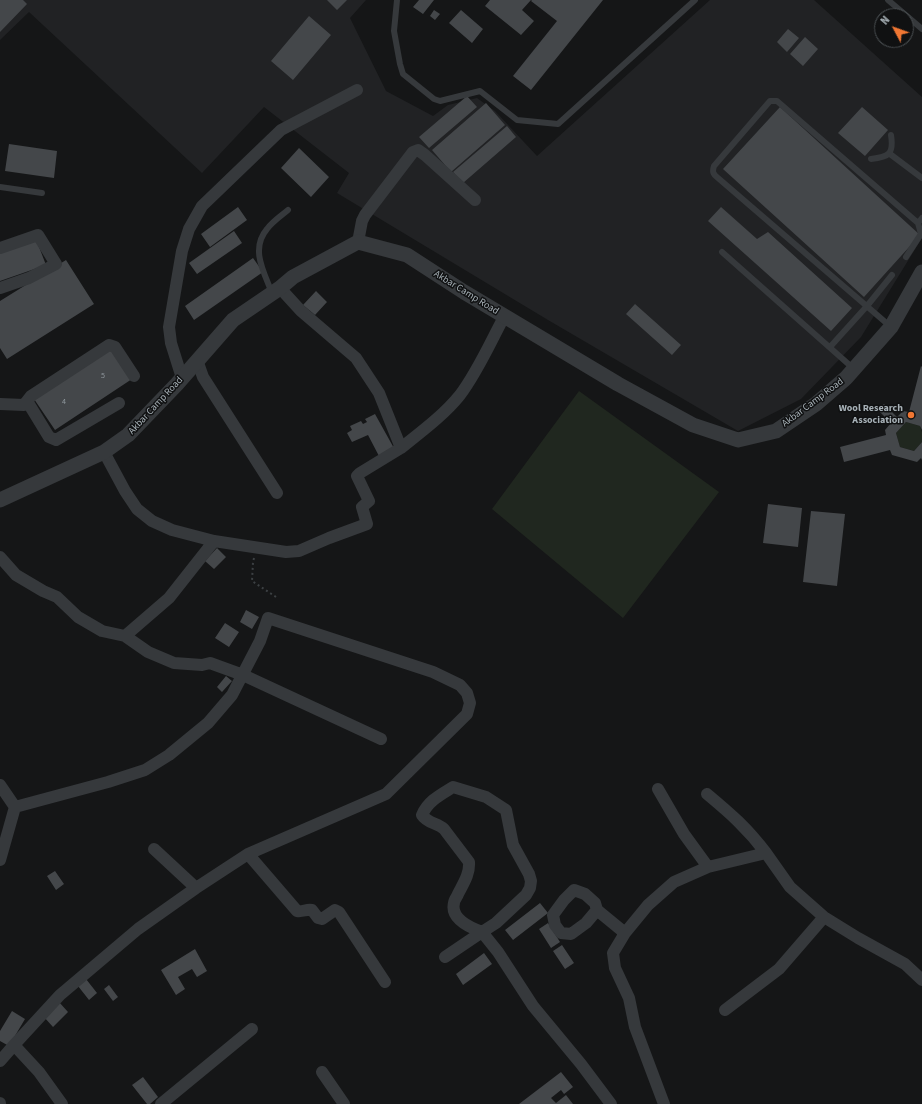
<!DOCTYPE html>
<style>
body{margin:0}
#map{position:relative;width:922px;height:1104px;overflow:hidden;background:#151617;font-family:"Source Sans 3",sans-serif}
canvas{display:block}
.north{position:absolute;left:874px;top:8px;width:40px;height:40px;box-sizing:border-box;background:#101112;border:1px solid #4c5154;border-radius:50%;rotate:311deg;font-size:11px;font-weight:700;line-height:16px;text-align:center;color:#a7b1b7}
.north::after{content:'';display:block;margin:auto;width:14px;height:18px;background:#f17733;clip-path:polygon(50% 0,100% 100%,50% 72%,0 100%)}
</style>
<div id="map">
<canvas width="922" height="1104"></canvas>
<div class="north">N</div>
</div>
<script>
const g = document.querySelector('canvas').getContext('2d');
g.lineJoin = 'round';
function paint(path, color) {
  g.fillStyle = color;
  g.fill(path, 'evenodd');
}
function trace(path, color, width, dash) {
  g.strokeStyle = color;
  g.lineWidth = width;
  g.lineCap = dash ? 'butt' : 'round';
  g.setLineDash(dash || []);
  g.stroke(path);
}
function label(font, color, halo, rows, align = 'center') {
  g.font = font + ' "Source Sans 3",sans-serif';
  g.lineWidth = 3;
  g.setLineDash([]);
  g.textBaseline = 'middle';
  g.strokeStyle = halo;
  g.fillStyle = color;
  for (const [text, x, y, turn = 0] of rows) {
    g.save();
    g.translate(x, y);
    g.rotate((+turn || 0) * Math.PI / 180);
    g.textAlign = isNaN(turn) ? turn : align;
    if (halo) g.strokeText(text, 0, 0);
    g.fillText(text, 0, 0);
    g.restore();
  }
}
paint(new Path2D(`
 M0 0H366L350 18 386 91 433 116 448 105 477 98 495 111 537 156 710 0H814L922 97V238L861 337 801 399 738 431 548 320 337 193 349 173 264 107 202 173 29 12 0 40Z`), '#212224');
paint(new Path2D(`
 M579 391 719 492 623 618 492 509Z
 M906 422 920 426 922 432V442L914 451 900 447 896 433Z`), '#20271f');
paint(new Path2D(`
 M0 0H23L27 4 0 32Z
 M327 0H347L337 10Z
 M419 0H434L423 14 413 7Z
 M490 0H531L522 10 534 21 521 35 485 6Z
 M532 0H603L531 90 513 76 557 21 531 1Z
 M434 10 440 14 435 20 430 16Z
 M461 10 483 29 472 43 449 23Z
 M309 16 331 35 293 80 271 61Z
 M788 29 799 38 787 52 777 42Z
 M805 37 818 49 803 66 790 54Z
 M467 96 477 107 429 148 419 137Z
 M486 103 505 125 451 172 432 150Z
 M780 107 920 235 864 297 723 169Z
 M862 107 888 130 865 156 838 133Z
 M507 126 516 137 463 183 453 172Z
 M9 144 57 151 54 178 5 171Z
 M299 148 329 177 311 197 281 168Z
 M238 207 247 220 210 247 201 234Z
 M721 207 757 239 768 232 852 308 831 331 708 221Z
 M234 231 242 243 197 274 189 263Z
 M36 239 46 265 0 281V251Z
 M253 258 263 272 194 320 185 306Z
 M66 260 94 304 7 359 0 348V301Z
 M316 291 327 302 315 315 303 305Z
 M635 304 681 345 672 355 626 314Z
 M112 347 132 379 55 430 34 399Z
 M921 366 922 367V430L920 426 906 422 896 433 900 447 914 451 922 442V460L921 458 917 462 892 455 890 450 844 462 840 447 886 435 885 430 891 423 878 410 884 404 897 417 903 411 909 412Z
 M375 414 395 450 380 458 368 435 352 442 347 433 352 430 350 426 361 421 363 424 367 422 365 419Z
 M768 504 802 508 798 547 763 543Z
 M811 511 845 514 837 586 803 582Z
 M217 548 226 557 214 569 205 561Z
 M246 610 259 617 252 629 240 622Z
 M225 623 239 632 229 647 215 638Z
 M226 676 232 681 222 692 217 687Z
 M55 871 64 884 56 890 47 876Z
 M540 903 548 913 513 940 505 930Z
 M548 923 560 942 551 948 539 929Z
 M562 945 574 963 565 969 553 951Z
 M195 949 207 971 197 977 192 969 178 977 185 989 176 995 161 970Z
 M484 953 492 964 463 985 456 974Z
 M86 979 97 993 89 1000 78 986Z
 M109 985 118 997 113 1001 104 989Z
 M59 1002 68 1012 53 1027 44 1017Z
 M12 1011 25 1019 9 1046 0 1041V1031Z
 M561 1072 573 1087 564 1094 561 1090 551 1098 556 1103 566 1095 573 1104H519Z
 M143 1077 158 1097 150 1104H147L132 1085Z`), '#44474a');
trace(new Path2D(`
 M254 558 253 562 252 581 276 597`), '#3c4043', 2, [2, 3]);
trace(new Path2D(`
 M397 0 394 31 400 64 403 74 434 99 440 101 480 91 517 120 558 124 695 0
 M888 0 922 29
 M890 154 922 178
 M871 159C889 157 894 154 891 135
 M0 187 42 193
 M722 252 854 369
 M906 257 921 234 918 223
 M272 293C264 272 250 249 267 229 273 221 281 216 288 210
 M891 327 718 178C713 174 712 172 714 166L770 101H777L918 223 922 218
 M830 347 867 306 892 275`), '#36393c', 6);
trace(new Path2D(`
 M358 242 362 221 365 215 413 152 418 150 425 155 475 200
 M0 248 38 235 56 264 29 278 0 288
 M280 288 301 311 356 358 379 393 401 448C421 432 444 415 460 395 478 371 490 343 504 317
 M197 360 203 377 277 493
 M182 378 171 343 169 327 182 251 189 229 202 206 281 130 357 90
 M27 401 49 437 56 440 119 403
 M0 404 24 405 31 396 109 345 115 347 134 376
 M104 452 125 491 137 509 152 521 172 530 214 541 286 552 299 551 329 538 367 524 362 507 369 501 357 476 360 473 401 448
 M0 557 16 575 43 591 57 597 78 617 102 631 125 636 148 652 174 663 202 665 210 663 243 675 381 739
 M125 636 169 598 214 541
 M0 785 15 807 108 782 145 770 169 755 208 723 232 695 260 641 268 618 433 672 460 685 467 693 470 703 467 714 386 794 248 854 196 888 138 929 60 995 14 1045 39 1072 62 1104
 M658 789 684 834 708 867
 M707 794C731 814 747 828 766 853
 M154 849 196 888
 M248 854 297 911C303 912 306 909 312 910L318 918 322 919 335 910 339 912 385 982
 M0 860 15 807
 M597 910 586 923 571 934 561 933 555 925 553 915 564 900 574 890 585 894 595 903 597 910 625 933
 M482 932C471 928 450 919 454 903 454 900 457 897 458 894 463 884 470 874 469 862L444 829C437 823 427 823 422 815 428 801 440 795 453 787L486 797 506 810 513 845 529 874 531 881 530 888 526 895 496 923 482 932 498 952 533 1006 581 1064 611 1104
 M445 957 482 932
 M725 1010 779 969 824 917
 M0 1061 14 1045
 M322 1072 344 1104
 M0 1103V1104
 M161 1104 252 1029
 M664 1104 635 1027 629 998 615 968 613 953 625 933 648 905 674 882 708 867 766 853 790 887 824 917 858 938 905 964 922 980`), '#36393c', 12);
trace(new Path2D(`
 M0 500 104 452 128 435 177 384 233 320 280 288 293 277 358 242 407 255 464 292 618 384 693 425 738 440 776 431 816 404 846 378 891 327 922 272`), '#36393c', 15);
for (const [x, y, r, color] of [
 [911,415,4,"#f17733"]
]) {
  const dot = new Path2D();
  dot.arc(x, y, r, 0, 2 * Math.PI);
  g.fillStyle = color;
  g.fill(dot);
  trace(dot, '#101112', 1.5);
}
label('8px', '#8e969c', null, [
 ["5",103,376],
 ["4",64,402]
]);
label('10px', '#a7b1b7', '#101112', [
 ["Akbar Camp Road",466,293,32],
 ["Akbar Camp Road",813,403,-37],
 ["Akbar Camp Road",156,406,-47]
]);
label('bold 10px', '#a7b1b7', '#101112', [
 ["Wool Research",903,409],
 ["Association",903,421]
], 'right');
</script>
